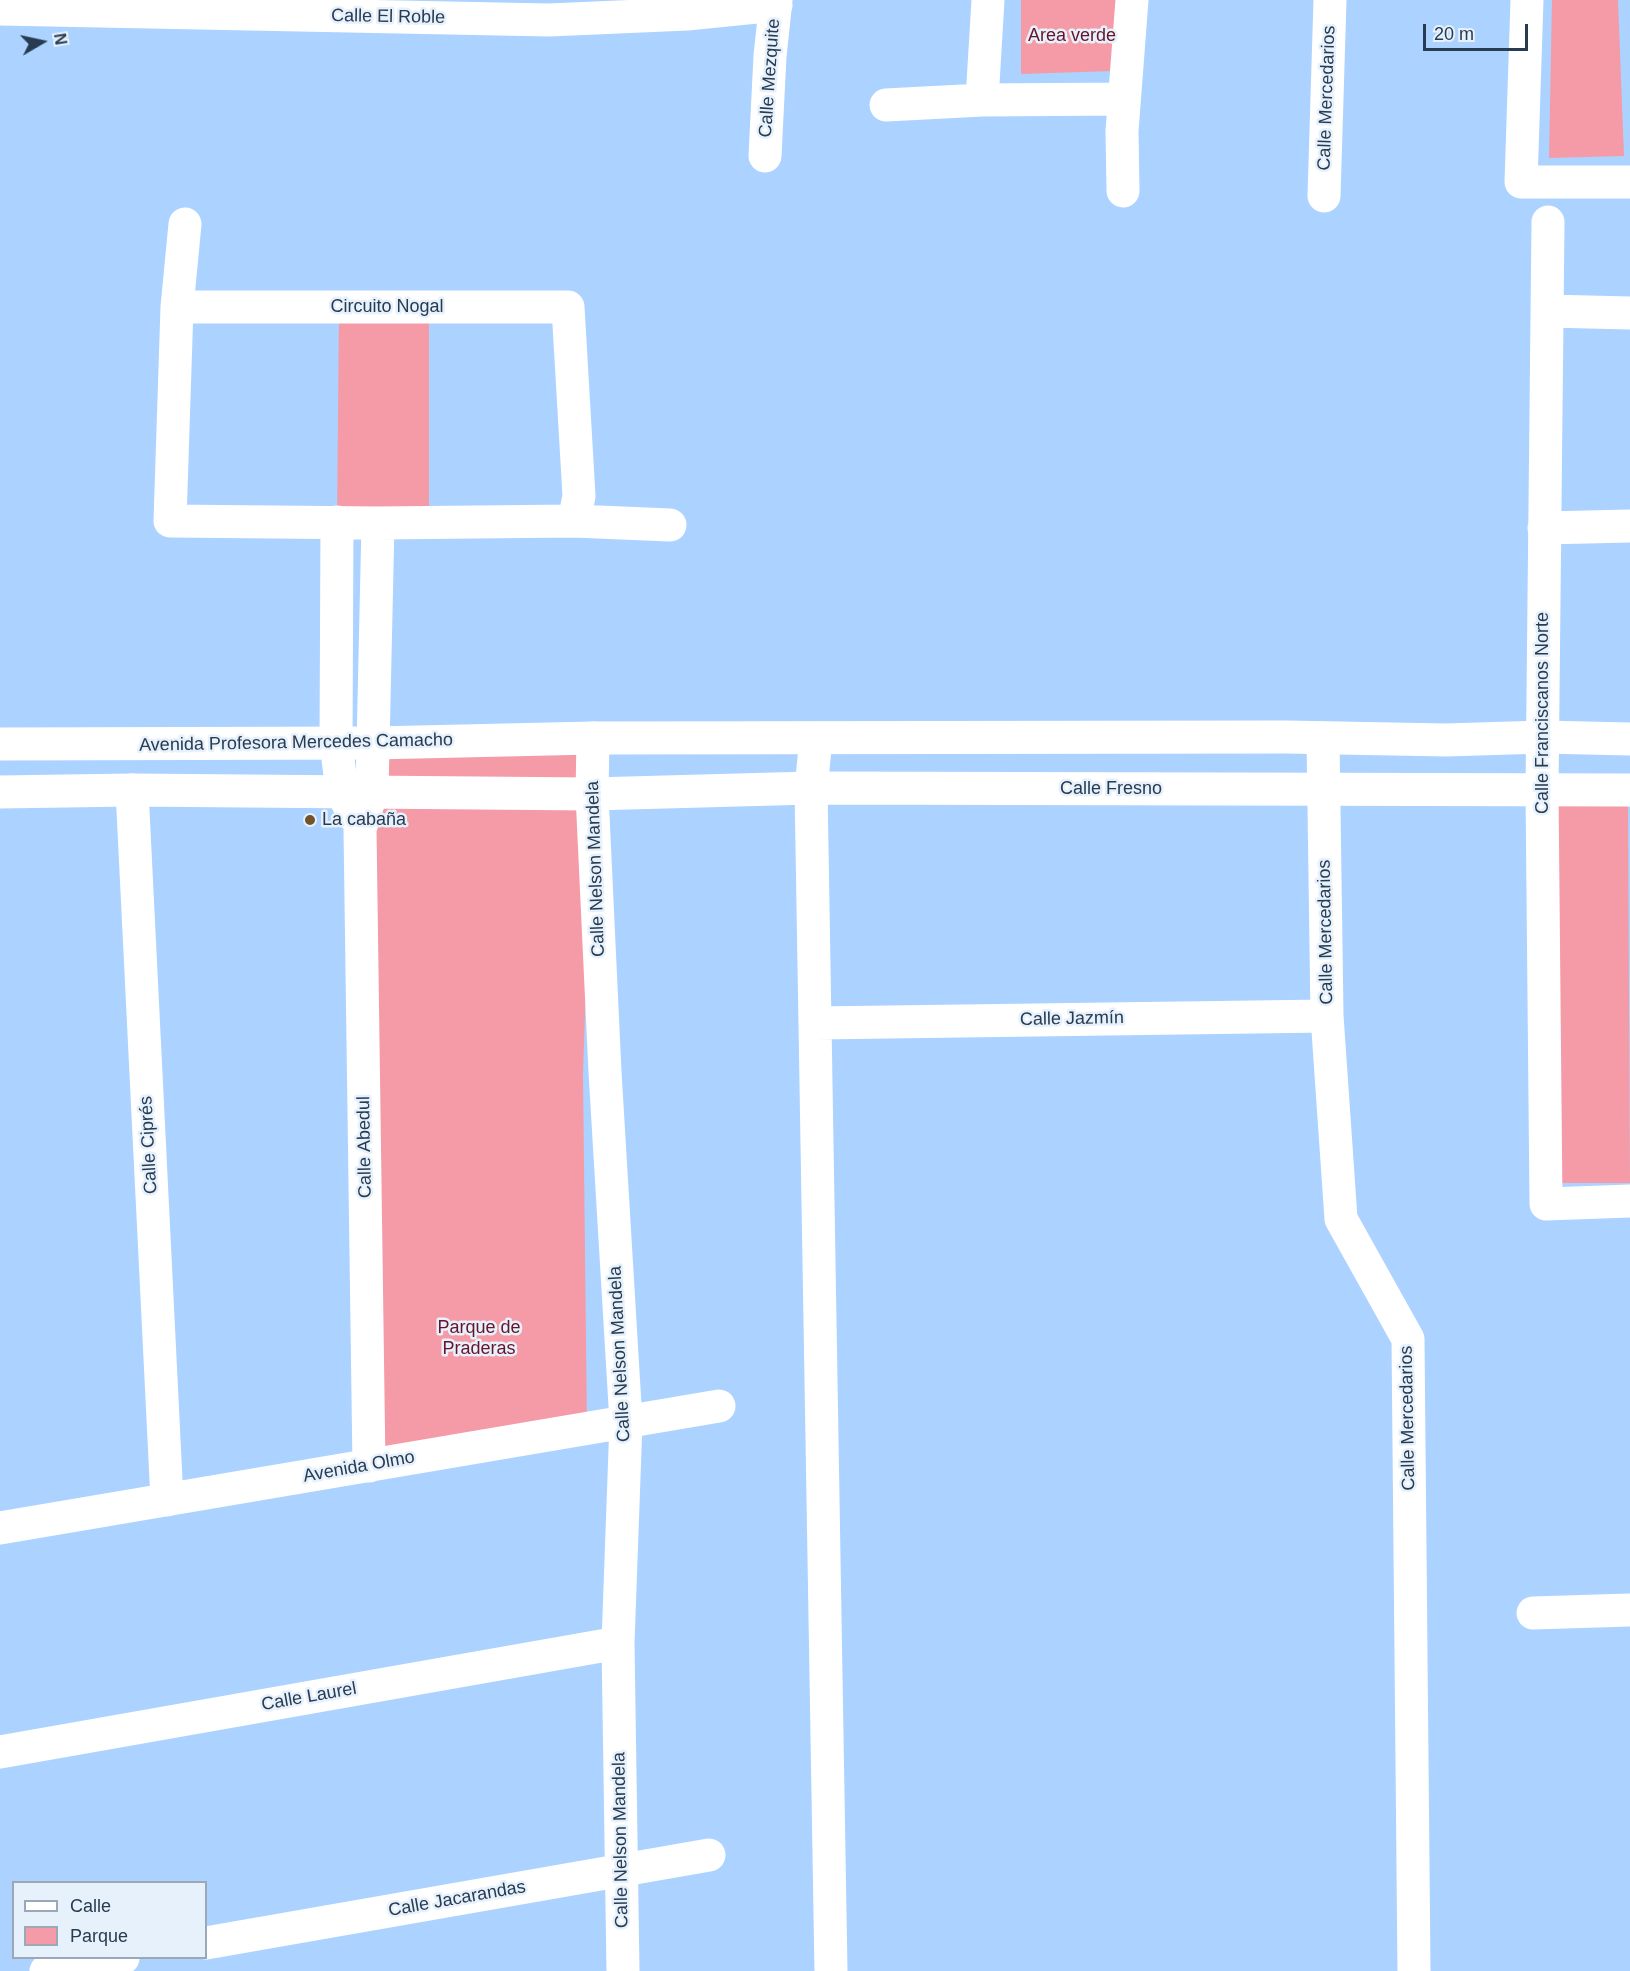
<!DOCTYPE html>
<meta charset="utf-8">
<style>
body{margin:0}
#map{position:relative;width:1630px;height:1971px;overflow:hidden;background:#acd3ff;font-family:Arial,sans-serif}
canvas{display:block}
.legend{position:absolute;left:12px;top:1881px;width:195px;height:78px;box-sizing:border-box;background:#e7f1fc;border:2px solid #9aa8b8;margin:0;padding:8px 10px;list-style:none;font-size:18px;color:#273b51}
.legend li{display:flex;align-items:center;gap:12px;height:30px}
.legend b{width:30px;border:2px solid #9aa8b8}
.north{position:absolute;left:12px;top:12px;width:60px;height:60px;-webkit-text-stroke:4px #e7f1fc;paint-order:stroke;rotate:81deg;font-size:16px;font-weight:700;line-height:24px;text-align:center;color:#273b51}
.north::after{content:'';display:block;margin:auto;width:21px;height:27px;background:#273b51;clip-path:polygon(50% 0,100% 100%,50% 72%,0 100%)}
.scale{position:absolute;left:1423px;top:24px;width:105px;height:27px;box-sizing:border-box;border:3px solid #273b51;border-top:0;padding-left:8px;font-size:18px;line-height:21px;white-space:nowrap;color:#273b51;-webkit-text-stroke:4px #e7f1fc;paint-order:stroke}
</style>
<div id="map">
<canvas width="1630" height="1971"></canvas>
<ul class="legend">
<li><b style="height:8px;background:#fff"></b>Calle</li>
<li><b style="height:16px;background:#f59ba7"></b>Parque</li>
</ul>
<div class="north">N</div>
<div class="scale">20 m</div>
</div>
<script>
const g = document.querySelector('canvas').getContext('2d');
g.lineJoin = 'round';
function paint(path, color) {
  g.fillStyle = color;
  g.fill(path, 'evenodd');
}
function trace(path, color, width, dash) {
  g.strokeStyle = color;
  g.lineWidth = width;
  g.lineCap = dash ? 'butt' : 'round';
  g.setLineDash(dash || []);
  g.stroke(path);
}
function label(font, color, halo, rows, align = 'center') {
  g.font = font + ' Arial,sans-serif';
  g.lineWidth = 5;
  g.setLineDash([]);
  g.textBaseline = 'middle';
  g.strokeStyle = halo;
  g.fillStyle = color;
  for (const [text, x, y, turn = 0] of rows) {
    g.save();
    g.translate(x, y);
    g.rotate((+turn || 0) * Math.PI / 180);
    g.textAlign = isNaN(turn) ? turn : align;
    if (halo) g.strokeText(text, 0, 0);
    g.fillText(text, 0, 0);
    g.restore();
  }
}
paint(new Path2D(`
 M1021 0H1116L1114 71 1021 74Z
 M1552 0H1618L1624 156 1549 158Z
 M339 307H429V522H337Z
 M594 742 583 1074 587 1428 369 1466 374 743Z
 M1548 802H1628L1630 1183H1553Z`), '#f59ba7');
trace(new Path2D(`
 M1527 0 1521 182H1630
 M0 9 549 20 687 14 776 5
 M982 100 988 0
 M886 105 982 100 1124 99
 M765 156 770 56 776 0
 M1123 191 1122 131 1132 0
 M1324 196 1330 0
 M1548 222 1542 790 1546 1204 1630 1201
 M185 224 177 307 170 521 378 523 574 521 670 525
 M177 307H568L579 496 574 521
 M1548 311 1630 313
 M337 522 336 743 342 791 354 816
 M1544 528 1630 526
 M593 738 592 794 605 1072 626 1422 618 1643 623 1971
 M1323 738 1327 1016 1341 1219 1408 1339 1414 1971
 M816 739 811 788 831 1971
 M132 790 167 1500
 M816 1023 1327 1016
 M369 1466 360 829 372 791 378 523
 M0 1528 719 1406
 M1533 1613 1630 1610
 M0 1752 618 1643
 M206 1943 709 1855
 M46 1971 123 1958`), '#fff', 33);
trace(new Path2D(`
 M0 744 374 743 593 738 1286 737 1446 740 1543 737 1630 739
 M0 792 132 790 592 794 811 788 1630 790`), '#fff', 33);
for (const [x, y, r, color] of [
 [310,820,6,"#735329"]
]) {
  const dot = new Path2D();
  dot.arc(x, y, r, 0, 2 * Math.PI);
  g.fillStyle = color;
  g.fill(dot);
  trace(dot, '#e7f1fc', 2);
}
label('18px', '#273b51', '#e7f1fc', [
 ["Calle El Roble",388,17,1],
 ["Calle Mezquite",770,78,-86],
 ["Calle Mercedarios",1327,98,-88],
 ["Circuito Nogal",387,307],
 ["Calle Franciscanos Norte",1543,713,-90],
 ["Avenida Profesora Mercedes Camacho",296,743,-1],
 ["Calle Fresno",1111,789],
 ["Calle Nelson Mandela",596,869,-92],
 ["Calle Mercedarios",1326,932,-91],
 ["Calle Jazmín",1072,1019,-1],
 ["Calle Ciprés",149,1145,-93],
 ["Calle Abedul",365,1147,-91],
 ["Calle Nelson Mandela",620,1354,-93],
 ["Calle Mercedarios",1408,1418,-91],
 ["Avenida Olmo",359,1467,-10],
 ["Calle Laurel",309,1697,-10],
 ["Calle Nelson Mandela",621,1840,-91],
 ["Calle Jacarandas",457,1899,-10]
]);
label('18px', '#661428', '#e7f1fc', [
 ["Area verde",1072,36],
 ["Parque de",479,1328],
 ["Praderas",479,1349]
]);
label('18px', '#273b51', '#e7f1fc', [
 ["La cabaña",322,820]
], 'left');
</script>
